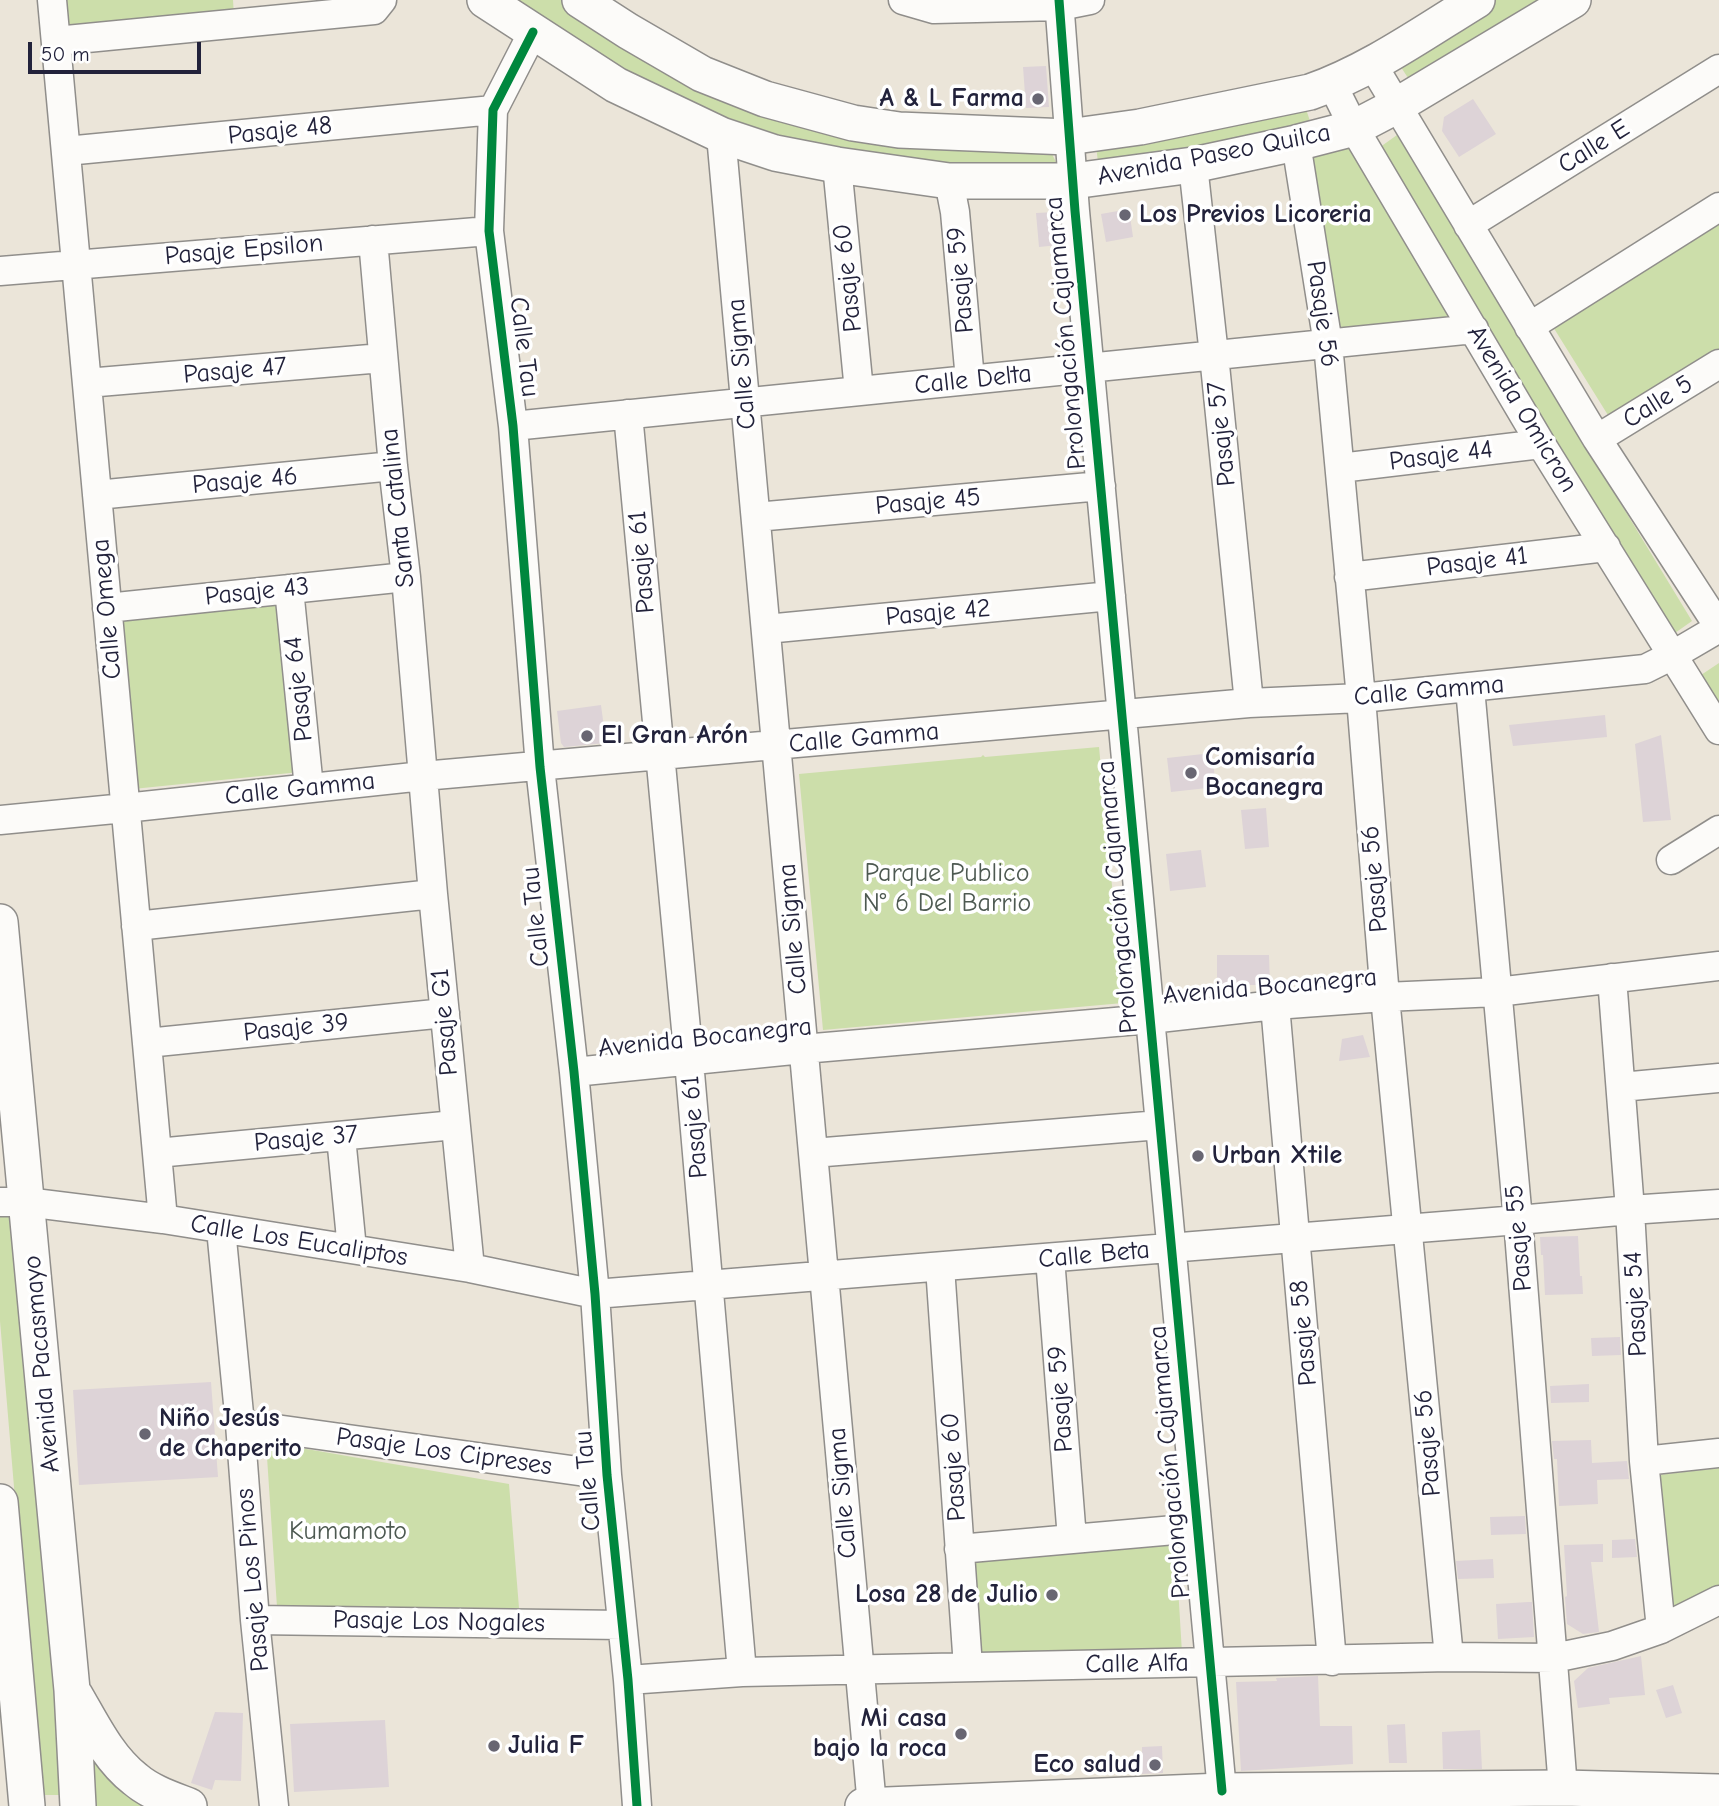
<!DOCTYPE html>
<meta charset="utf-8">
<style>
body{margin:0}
#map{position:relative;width:1719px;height:1806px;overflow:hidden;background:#ebe5d9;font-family:"Comic Neue",sans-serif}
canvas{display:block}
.scale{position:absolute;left:28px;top:42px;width:173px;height:32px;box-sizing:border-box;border:4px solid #22223b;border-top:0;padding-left:9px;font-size:21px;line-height:24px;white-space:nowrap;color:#22223b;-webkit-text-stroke:5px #fff;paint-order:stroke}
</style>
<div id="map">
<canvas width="1719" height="1806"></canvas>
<div class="scale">50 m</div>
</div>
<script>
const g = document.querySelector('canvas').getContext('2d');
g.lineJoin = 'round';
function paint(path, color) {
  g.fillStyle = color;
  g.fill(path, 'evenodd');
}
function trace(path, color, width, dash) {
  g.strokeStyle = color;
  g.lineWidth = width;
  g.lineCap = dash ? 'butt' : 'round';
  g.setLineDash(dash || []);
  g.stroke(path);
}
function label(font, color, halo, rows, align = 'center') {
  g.font = font + ' "Comic Neue",sans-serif';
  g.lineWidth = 7;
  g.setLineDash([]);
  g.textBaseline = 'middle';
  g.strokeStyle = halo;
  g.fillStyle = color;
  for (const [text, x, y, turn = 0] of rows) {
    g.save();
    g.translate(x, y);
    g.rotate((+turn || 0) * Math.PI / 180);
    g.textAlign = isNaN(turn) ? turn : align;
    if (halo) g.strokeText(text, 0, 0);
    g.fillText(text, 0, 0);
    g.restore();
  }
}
paint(new Path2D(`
 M64 0H233L234 16 67 31Z
 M511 0H561L696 88 1050 150 1056 162 1052 171 932 169 784 147 627 76Z
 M1495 0H1545L1410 81 1397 61Z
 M1304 103 1313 130 1099 170 1096 146Z
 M1397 135 1692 621 1675 633 1376 150Z
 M1349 142 1449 315 1433 326 1329 336 1301 155Z
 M1719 216V352L1611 420 1550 322Z
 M284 593 300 772 133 789 117 612Z
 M1719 663V711L1698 677Z
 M1099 747 1123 1003 823 1030 799 774 981 757 983 755 985 757Z
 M16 1207 66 1795H40L0 1321V1209Z
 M266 1442 509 1484 519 1608 277 1607Z
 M1719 1468V1591L1671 1617 1650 1476Z
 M1175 1537 1182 1653 975 1658 967 1557Z
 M86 1736 157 1806H89Z`), '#ccdeaa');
paint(new Path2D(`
 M1046 66 1049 107 1026 108 1023 67Z
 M1473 99 1496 134 1459 157 1442 131 1444 117Z
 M1129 209 1133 237 1106 242 1101 214Z
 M1056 212 1059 245 1039 247 1036 213Z
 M601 705 606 743 564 747 561 743 557 711Z
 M1605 715 1607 737 1513 746 1509 725Z
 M1661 735 1671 820 1643 822 1635 744Z
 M1212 753 1216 787 1171 792 1167 758Z
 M1266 808 1269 847 1245 849 1241 810Z
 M1201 850 1206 887 1170 891 1166 854Z
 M1217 955H1269L1270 985H1217Z
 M1363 1035 1370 1057 1339 1061 1342 1039Z
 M1578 1236 1580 1276H1582L1583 1294 1545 1295 1543 1255H1541L1540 1237Z
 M1620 1337 1621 1355 1592 1356 1591 1338Z
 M211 1382 218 1477 79 1485 73 1390Z
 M1589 1384V1402L1551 1403 1550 1386Z
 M1591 1440 1592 1463 1627 1461 1629 1479 1597 1480 1598 1504 1559 1506 1557 1459H1554L1552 1441Z
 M1525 1516 1526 1534 1491 1535 1490 1517Z
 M1635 1539 1637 1557 1612 1558V1540Z
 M1603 1544V1562H1591L1599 1632 1583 1634 1567 1624 1565 1597 1567 1596 1564 1545Z
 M1493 1559 1494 1578 1458 1579 1456 1561Z
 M1528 1602H1532L1534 1637 1498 1639 1496 1604Z
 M1641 1656 1645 1695 1609 1698 1610 1704 1578 1708 1574 1681 1588 1668Z
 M1318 1676 1320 1726H1352L1353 1764 1241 1771 1236 1682 1277 1681 1276 1678Z
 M1673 1685 1682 1713 1666 1718 1656 1690Z
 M215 1712 243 1713 241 1781 215 1780 212 1790 191 1783Z
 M385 1720 389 1787 294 1792 290 1724Z
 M1405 1724 1407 1763H1389L1387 1725Z
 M1480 1730 1482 1769H1443L1442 1732Z
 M1162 1746 1163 1773 1142 1774V1747Z`), '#ddd3d7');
const minor = new Path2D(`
 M52 0 163 1219
 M903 0 934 9 1060 6 1090 0
 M1059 0 1075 211 1222 1791
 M533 32 493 110 489 231 513 426 540 767 574 1072 595 1294 607 1475 628 1680 637 1806
 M56 41 374 10 382 0
 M1372 64 1597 439 1719 627
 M1332 84 1354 128 1541 444 1719 730
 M721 135 872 1806
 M1296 143 1328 344 1361 698 1385 997 1449 1657
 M66 151 493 110
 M837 165 859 391
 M1193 165 1214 355 1249 703
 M949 181 955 212 970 380
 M1468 225 1719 69
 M373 240 393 466 406 577 433 894 470 1268
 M0 271 489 231
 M1529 327 1719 207
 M87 383 382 358
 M628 414 689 1061 742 1672
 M513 426 1474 329
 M1597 439 1719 364
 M1340 468 1541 444
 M97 495 393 466
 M756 517 1101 486
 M1349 577 1606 547
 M289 589 309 788
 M107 608 406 577
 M766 629 1111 596
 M1470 688 1518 1220 1563 1788
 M0 820 125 808 423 776 1249 703 1361 698 1645 669 1673 655 1719 628
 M1671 860 1719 830
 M136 926 433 894
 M1612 978 1630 1210 1644 1461 1661 1629
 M1275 1005 1332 1661
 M147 1043 445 1013
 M574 1072 803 1049 1150 1019 1275 1005 1385 997 1497 992 1719 966
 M1621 1087 1719 1078
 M341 1137 352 1249
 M157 1153 455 1125
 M813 1153 1160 1125
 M0 1202H26L163 1219 470 1268 595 1294 1518 1220 1630 1210 1719 1204
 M221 1229 240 1424 255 1620 274 1806
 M1050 1258 1072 1539
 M940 1267 968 1667
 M240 1424 607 1475
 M1644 1461 1719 1453
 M959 1549 1197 1528
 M255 1620 622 1625
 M628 1680 742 1672 1449 1657 1554 1658 1612 1646 1661 1629 1719 1600`);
const major = new Path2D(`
 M485 0 616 85 721 135 775 153 837 165 949 181H1073L1193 165 1296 143 1354 128 1396 106 1573 0
 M580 0 628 31 702 74 765 99 853 123 899 130 1068 137 1140 127 1310 92C1370 71 1423 33 1477 0
 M0 922 72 1690 78 1806
 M0 1502 27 1806
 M75 1695C92 1724 108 1758 135 1779 150 1792 171 1799 189 1806
 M863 1806 1222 1791 1563 1788 1719 1792`);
trace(minor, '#908e8b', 31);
trace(major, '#908e8b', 38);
trace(minor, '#fcfbf9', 28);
trace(major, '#fcfbf9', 35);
trace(new Path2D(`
 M1059 0 1075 211 1222 1791
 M533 32 493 110 489 231 513 426 540 767 574 1072 595 1294 607 1475 628 1680 637 1806`), '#00873e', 9);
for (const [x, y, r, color] of [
 [1038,99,7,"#686672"],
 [1125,215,7,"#686672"],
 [587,736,7,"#686672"],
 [1191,773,7,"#686672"],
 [1198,1156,7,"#686672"],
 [145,1434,7,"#686672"],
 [1052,1595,7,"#686672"],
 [961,1734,7,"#686672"],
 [494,1746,7,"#686672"],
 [1155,1765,7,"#686672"]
]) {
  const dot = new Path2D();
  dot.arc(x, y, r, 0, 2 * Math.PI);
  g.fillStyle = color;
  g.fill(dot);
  trace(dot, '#fff', 2.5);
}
label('bold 26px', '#22223b', '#fff', [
 ["A & L Farma",1024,99,"right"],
 ["Los Previos Licoreria",1139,215],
 ["El Gran Arón",601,736],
 ["Comisaría",1205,758],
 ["Bocanegra",1205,788],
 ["Urban Xtile",1212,1156],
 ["Niño Jesús",159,1419],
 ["de Chaperito",159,1449],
 ["Losa 28 de Julio",1038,1595,"right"],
 ["Mi casa",947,1719,"right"],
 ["bajo la roca",947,1749,"right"],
 ["Julia F",508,1746],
 ["Eco salud",1141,1765,"right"]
], 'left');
label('26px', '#22223b', '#fff', [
 ["Pasaje 48",280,131,-6],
 ["Calle E",1594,147,-32],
 ["Avenida Paseo Quilca",1214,155,-11],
 ["Pasaje Epsilon",244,250,-5],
 ["Pasaje 60",848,278,-96],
 ["Pasaje 59",961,280,-95],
 ["Pasaje 56",1322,314,82],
 ["Prolongación Cajamarca",1066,333,-95],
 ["Calle Tau",524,347,83],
 ["Calle Sigma",742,364,-95],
 ["Pasaje 47",235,371,-5],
 ["Calle Delta",973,380,-6],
 ["Calle 5",1658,402,-32],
 ["Avenida Omicron",1522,409,59],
 ["Pasaje 57",1222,434,-96],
 ["Pasaje 44",1441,456,-7],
 ["Pasaje 46",245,481,-5],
 ["Pasaje 45",928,502,-5],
 ["Santa Catalina",398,508,-96],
 ["Pasaje 61",642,562,-95],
 ["Pasaje 41",1477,562,-7],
 ["Pasaje 43",257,592,-6],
 ["Calle Omega",107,609,-95],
 ["Pasaje 42",938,613,-5],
 ["Pasaje 64",299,689,-96],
 ["Calle Gamma",1429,691,-5],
 ["Calle Gamma",864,738,-5],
 ["Calle Gamma",300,789,-6],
 ["Pasaje 56",1375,879,-95],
 ["Prolongación Cajamarca",1118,897,-95],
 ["Calle Tau",536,917,-96],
 ["Calle Sigma",793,929,-95],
 ["Avenida Bocanegra",1270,987,-5],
 ["Pasaje G1",445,1022,-95],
 ["Pasaje 39",296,1028,-6],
 ["Avenida Bocanegra",705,1038,-6],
 ["Pasaje 61",695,1127,-95],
 ["Pasaje 37",306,1139,-5],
 ["Pasaje 55",1519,1238,-95],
 ["Calle Los Eucaliptos",299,1241,9],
 ["Calle Beta",1094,1255,-5],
 ["Pasaje 54",1636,1304,-93],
 ["Pasaje 58",1304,1333,-95],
 ["Avenida Pacasmayo",42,1364,-95],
 ["Pasaje 59",1061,1399,-94],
 ["Pasaje 56",1428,1443,-95],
 ["Pasaje Los Cipreses",444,1452,8],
 ["Prolongación Cajamarca",1170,1462,-95],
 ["Pasaje 60",954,1467,-94],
 ["Calle Tau",588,1481,-95],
 ["Calle Sigma",843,1493,-95],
 ["Pasaje Los Pinos",253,1580,-95],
 ["Pasaje Los Nogales",439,1622,1],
 ["Calle Alfa",1137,1664,-1]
]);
label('26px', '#4d5951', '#fff', [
 ["Parque Publico",947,874],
 ["N° 6 Del Barrio",947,904],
 ["Kumamoto",348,1532]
]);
</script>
